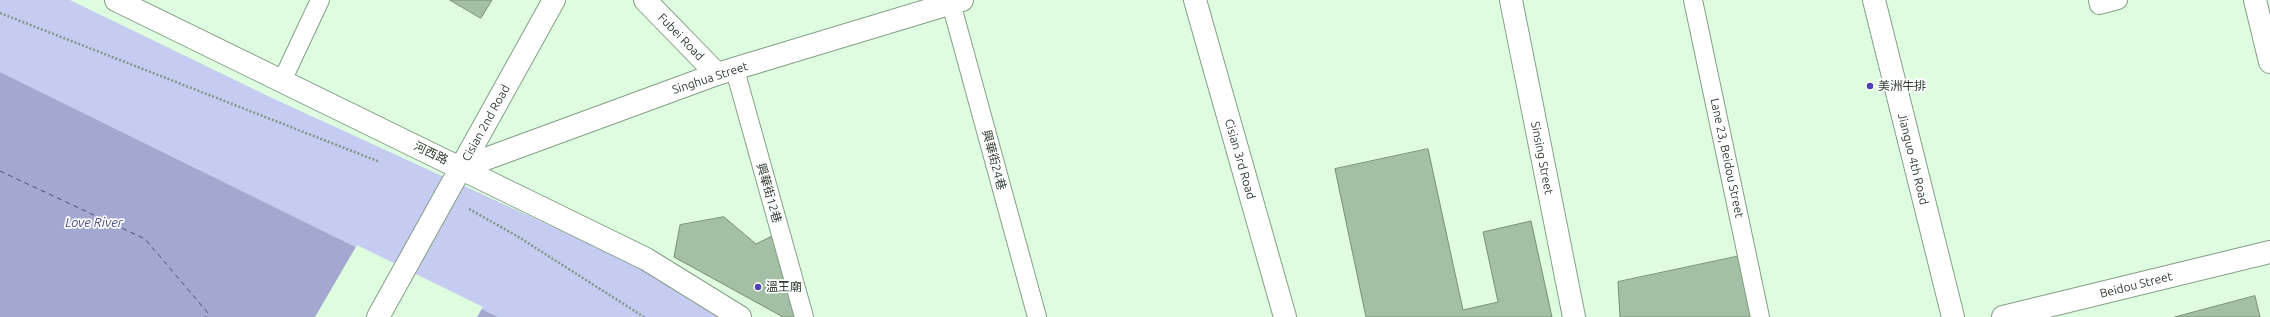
<!DOCTYPE html>
<meta charset="utf-8">
<style>
body{margin:0}
canvas{display:block;background:#defce0}
</style>
<canvas width="2270" height="317"></canvas>
<script>
const g = document.querySelector('canvas').getContext('2d');
g.lineJoin = 'round';
function paint(path, color) {
  g.fillStyle = color;
  g.fill(path, 'evenodd');
}
function trace(path, color, width, dash) {
  g.strokeStyle = color;
  g.lineWidth = width;
  g.lineCap = dash ? 'butt' : 'round';
  g.setLineDash(dash || []);
  g.stroke(path);
}
function label(font, color, halo, rows, align = 'center') {
  g.font = font + ' Ubuntu,"Noto Sans TC",sans-serif';
  g.lineWidth = 3.5;
  g.setLineDash([]);
  g.textBaseline = 'middle';
  g.strokeStyle = halo;
  g.fillStyle = color;
  for (const [text, x, y, turn = 0] of rows) {
    g.save();
    g.translate(x, y);
    g.rotate((+turn || 0) * Math.PI / 180);
    g.textAlign = isNaN(turn) ? turn : align;
    if (halo) g.strokeText(text, 0, 0);
    g.fillText(text, 0, 0);
    g.restore();
  }
}
paint(new Path2D(`
 M0 0H70L272 98 645 269 724 317H498L0 72Z`), '#c6cbf2');
paint(new Path2D(`
 M0 72 498 317H0Z`), '#a4a8d1');
paint(new Path2D(`
 M357 245 483 307 477 317H315Z`), '#defce0');
trace(new Path2D(`
 M0 171 145 239 208 313 206 317`), '#4b4d84', 1, [5, 4]);
const building = new Path2D(`
 M450 0H492L481 18Z
 M1428 149 1463 310 1498 302 1483 232 1531 221 1552 317H1366L1335 169Z
 M724 217 756 244 774 235 796 317H783L674 257 680 225Z
 M1740 256 1752 317H1620L1618 282Z
 M2255 296 2260 317H2175Z`);
paint(building, '#a3bfa5');
trace(building, '#769178', 1);
const lane = new Path2D(`
 M1693 0 1760 317
 M2098 0 2099 5 2118 0
 M951 3 1037 317
 M735 70 804 317
 M282 81 320 0`);
const street = new Path2D(`
 M116 0 646 259 740 317
 M645 0 717 74
 M1195 0 1285 317
 M1511 0 1574 317
 M1874 0 1953 317
 M2255 0 2270 62
 M461 168 717 74 962 0
 M2003 317 2270 252`);
const secondary = new Path2D(`
 M378 317 554 0`);
trace(lane, '#849f86', 20);
trace(street, '#849f86', 24);
trace(secondary, '#849f86', 24);
trace(new Path2D(`
 M0 13 380 162
 M469 209 517 236 644 317`), '#839784', 2.5, [2, 2]);
trace(lane, '#fff', 18);
trace(street, '#fff', 22);
trace(secondary, '#fff', 22);
for (const [x, y, r, color] of [
 [1870,86,4,"#4b42b8"],
 [758,287,4,"#4b42b8"]
]) {
  const dot = new Path2D();
  dot.arc(x, y, r, 0, 2 * Math.PI);
  g.fillStyle = color;
  g.fill(dot);
  trace(dot, '#fff', 1.5);
}
label('12px', '#313d32', '#fff', [
 ["Fubei Road",681,37,46],
 ["Singhua Street",710,78,-18],
 ["Cisian 2nd Road",486,123,-61],
 ["河西路",431,153,26],
 ["Sinsing Street",1542,158,79],
 ["Lane 23, Beidou Street",1727,158,78],
 ["Cisian 3rd Road",1240,159,74],
 ["Jianguo 4th Road",1913,159,76],
 ["興華街24巷",994,160,75],
 ["興華街12巷",769,193,74],
 ["Beidou Street",2136,285,-14]
]);
label('12px', '#313d32', '#fff', [
 ["美洲牛排",1878,86],
 ["溫王廟",766,287]
], 'left');
label('italic 13px', '#4b4d84', '#fff', [
 ["Love River",94,223]
]);
</script>
